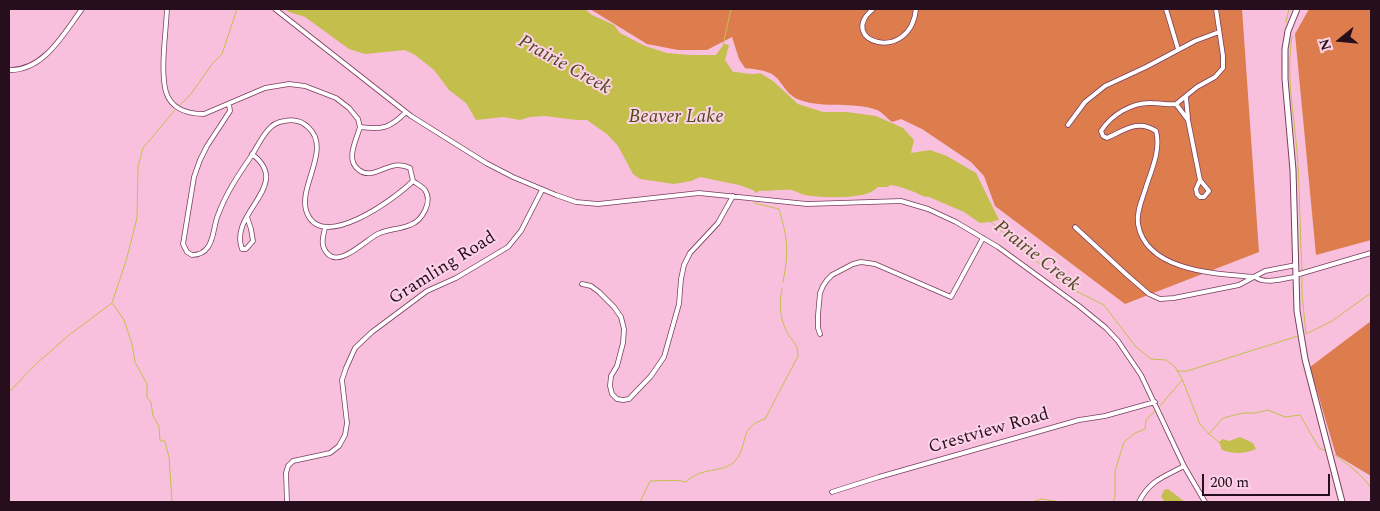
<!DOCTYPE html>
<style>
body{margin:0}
#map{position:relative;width:1380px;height:511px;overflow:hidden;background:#f8c0dd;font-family:Spectral,serif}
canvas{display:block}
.frame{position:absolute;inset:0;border:10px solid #260e1c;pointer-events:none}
.north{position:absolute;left:1315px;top:15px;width:50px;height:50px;-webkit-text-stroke:4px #fdd2e8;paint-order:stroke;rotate:253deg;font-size:14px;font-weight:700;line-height:20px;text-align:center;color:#260e1c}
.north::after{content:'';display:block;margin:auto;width:18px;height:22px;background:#260e1c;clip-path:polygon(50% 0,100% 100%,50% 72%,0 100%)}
.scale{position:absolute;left:1202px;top:474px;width:128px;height:22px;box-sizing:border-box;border:2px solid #260e1c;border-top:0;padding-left:6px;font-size:15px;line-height:18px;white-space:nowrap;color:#260e1c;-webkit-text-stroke:4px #fdd2e8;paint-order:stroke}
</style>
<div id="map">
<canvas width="1380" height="511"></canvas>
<div class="frame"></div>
<div class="north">N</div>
<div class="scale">200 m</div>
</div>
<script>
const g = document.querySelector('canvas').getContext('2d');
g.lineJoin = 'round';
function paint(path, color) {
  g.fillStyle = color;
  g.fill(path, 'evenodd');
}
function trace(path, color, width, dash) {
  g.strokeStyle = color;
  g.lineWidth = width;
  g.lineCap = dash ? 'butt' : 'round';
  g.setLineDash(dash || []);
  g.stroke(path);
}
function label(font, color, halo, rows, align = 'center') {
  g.font = font + ' Spectral,serif';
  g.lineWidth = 4;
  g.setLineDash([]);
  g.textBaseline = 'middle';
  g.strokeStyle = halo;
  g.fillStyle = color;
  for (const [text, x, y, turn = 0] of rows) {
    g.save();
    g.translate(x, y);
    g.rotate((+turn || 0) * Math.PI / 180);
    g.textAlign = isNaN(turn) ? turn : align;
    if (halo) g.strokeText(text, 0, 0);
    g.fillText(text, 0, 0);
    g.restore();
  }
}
paint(new Path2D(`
 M590 9H1242L1259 252 1125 304 995 206 984 176 971 162 922 129 901 119 892 122C888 119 882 112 877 110 852 101 825 109 800 100 785 95 783 81 772 74 764 70 754 69 745 68L739 59 732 37 707 50H678L647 44Z
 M1309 9H1371V240L1316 255 1295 34Z
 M1371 321V476L1336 455 1310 367Z`), '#dd7d4d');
paint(new Path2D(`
 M285 9H585L592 15 614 25 620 33 645 46 667 53 690 55H716L724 44 729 45 725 60 733 72C742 72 752 76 760 73L773 81 798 104 823 112H847L876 116 903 128 914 140 911 153 930 150 947 156 976 173 999 220 990 222 980 223 964 212 929 197C922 197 920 194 914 192 906 189 899 186 890 185L888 187H877C870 200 819 198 805 195 800 194 796 191 791 190 781 189 769 191 759 191L756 193 753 190 739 185 700 177 691 181 674 184 640 179 633 174 618 146 608 135 587 120H577L544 116 530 117 520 120 503 117 476 120 466 103 449 90 434 70 415 55 405 50 365 54 349 49 305 17 289 12Z
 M1240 437 1253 443 1256 449C1244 454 1234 454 1222 450L1219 442 1223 439 1229 441Z
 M1168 489 1185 502H1165L1161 497 1164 490Z`), '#c4be4d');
trace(new Path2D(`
 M1286 22 1289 9
 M1292 36C1285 79 1296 123 1298 166 1300 201 1300 235 1302 270
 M723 45 731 9
 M180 105 191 94 212 64 222 54 237 9
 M754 203 779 209C788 240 789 251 783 282
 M990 221 1064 285 1104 305 1136 347 1151 359 1166 360 1175 367 1182 379 1200 424 1209 434 1223 418 1243 413H1255L1268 410 1285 417 1300 415 1319 448 1326 451
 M1302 277V293L1306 334 1332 321 1371 293
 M113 304 124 320 132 344 135 362 147 384V398L151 402 153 416 159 426 160 441H165L169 457 172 502
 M1177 371H1187L1203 366 1298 336
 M9 392 35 365 69 335 112 303 126 261 137 218 138 167 143 148 175 110
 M1160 406 1182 380
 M1209 434 1219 442
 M1335 455C1348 465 1362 474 1371 488
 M640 502 650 481C660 481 678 479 686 482 702 466 722 474 735 461 749 445 738 427 765 419L798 356C798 341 790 341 785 328 780 316 779 302 782 289
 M1032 502 1041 499 1061 502
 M1113 502 1115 497V471L1124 442 1135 433 1145 429 1146 420 1155 411`), '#c4be4d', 1);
const street = new Path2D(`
 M167 9C166 32 160 71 166 92 171 109 188 114 204 114L265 88 289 84 305 86 336 98 349 108 358 119 360 127
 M275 9 411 116 486 163 513 177 556 195 576 202 598 204 699 193 807 204 901 201 928 209 956 222 998 247 1079 306 1106 328 1118 341 1141 375 1184 466 1205 502
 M873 9C835 41 910 65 916 9
 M1166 9 1178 49
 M1216 9 1223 56V68L1215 77 1197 87 1176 104C1168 105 1161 103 1152 103 1132 102 1111 115 1101 131L1103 136 1107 138C1125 130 1138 119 1156 131 1161 149 1152 169 1146 187 1143 198 1136 211 1138 224 1146 272 1218 274 1255 277 1266 285 1283 278 1296 277
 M9 70C44 71 64 33 82 9
 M1186 98 1188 118
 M229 104 230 111 207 146 200 160 194 177 183 244 187 252 192 255C198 255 204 253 208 247 214 239 214 224 218 215 226 193 239 174 252 155 257 147 261 138 268 130 272 125 277 122 284 121 293 119 301 120 308 127 332 148 299 185 306 210 319 255 396 198 413 181L410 168C390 157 374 182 359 170 345 160 356 141 360 127
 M1176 104 1188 120 1200 180 1196 189 1197 194 1200 197H1204L1209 191 1200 180
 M1068 125 1085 102 1105 86 1146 67 1195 41 1219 32
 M360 127C383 130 390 128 406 112
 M247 217 251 229 253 241 246 249H242C228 212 294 186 252 154
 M1075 227 1127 275 1149 294 1160 299 1174 298 1239 285 1265 271 1296 265
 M325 228C323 237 320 245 327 253 340 269 368 237 380 233 390 229 401 229 410 225 422 221 433 202 425 190 423 187 417 184 413 181
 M1296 275 1371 253
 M582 284 591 286 599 292 614 307 621 317 624 329 623 343 617 366 611 376 610 386 612 394 617 399 623 400 629 399 651 376 664 357 679 304 681 279 684 265 690 253 718 223 733 196
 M820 334 818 328V315L820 293 823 286 827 280 832 275 853 264 861 262 875 264 951 297 983 238
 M832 492 879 477 1079 420 1105 416 1155 402
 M287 502 286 473 288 466 293 461 330 453 339 446 345 435 347 423 342 380 346 368 355 348 372 332 427 291 456 278 508 247 521 231 542 190
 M1139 502C1150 480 1164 477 1184 466`);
const secondary = new Path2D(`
 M1297 9 1288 31 1285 49V79L1293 170 1297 311 1305 359 1342 502`);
trace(street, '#793d5f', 5.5);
trace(secondary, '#793d5f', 7);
trace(street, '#fff', 4);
trace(secondary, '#fff', 5);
label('18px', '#260e1c', '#fdd2e8', [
 ["Gramling Road",443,269,-32],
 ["Crestview Road",989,432,-16]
]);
label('italic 19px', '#4c491b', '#fdd2e8', [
 ["Prairie Creek",564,66,29],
 ["Beaver Lake",676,118],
 ["Prairie Creek",1036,257,38]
]);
</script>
